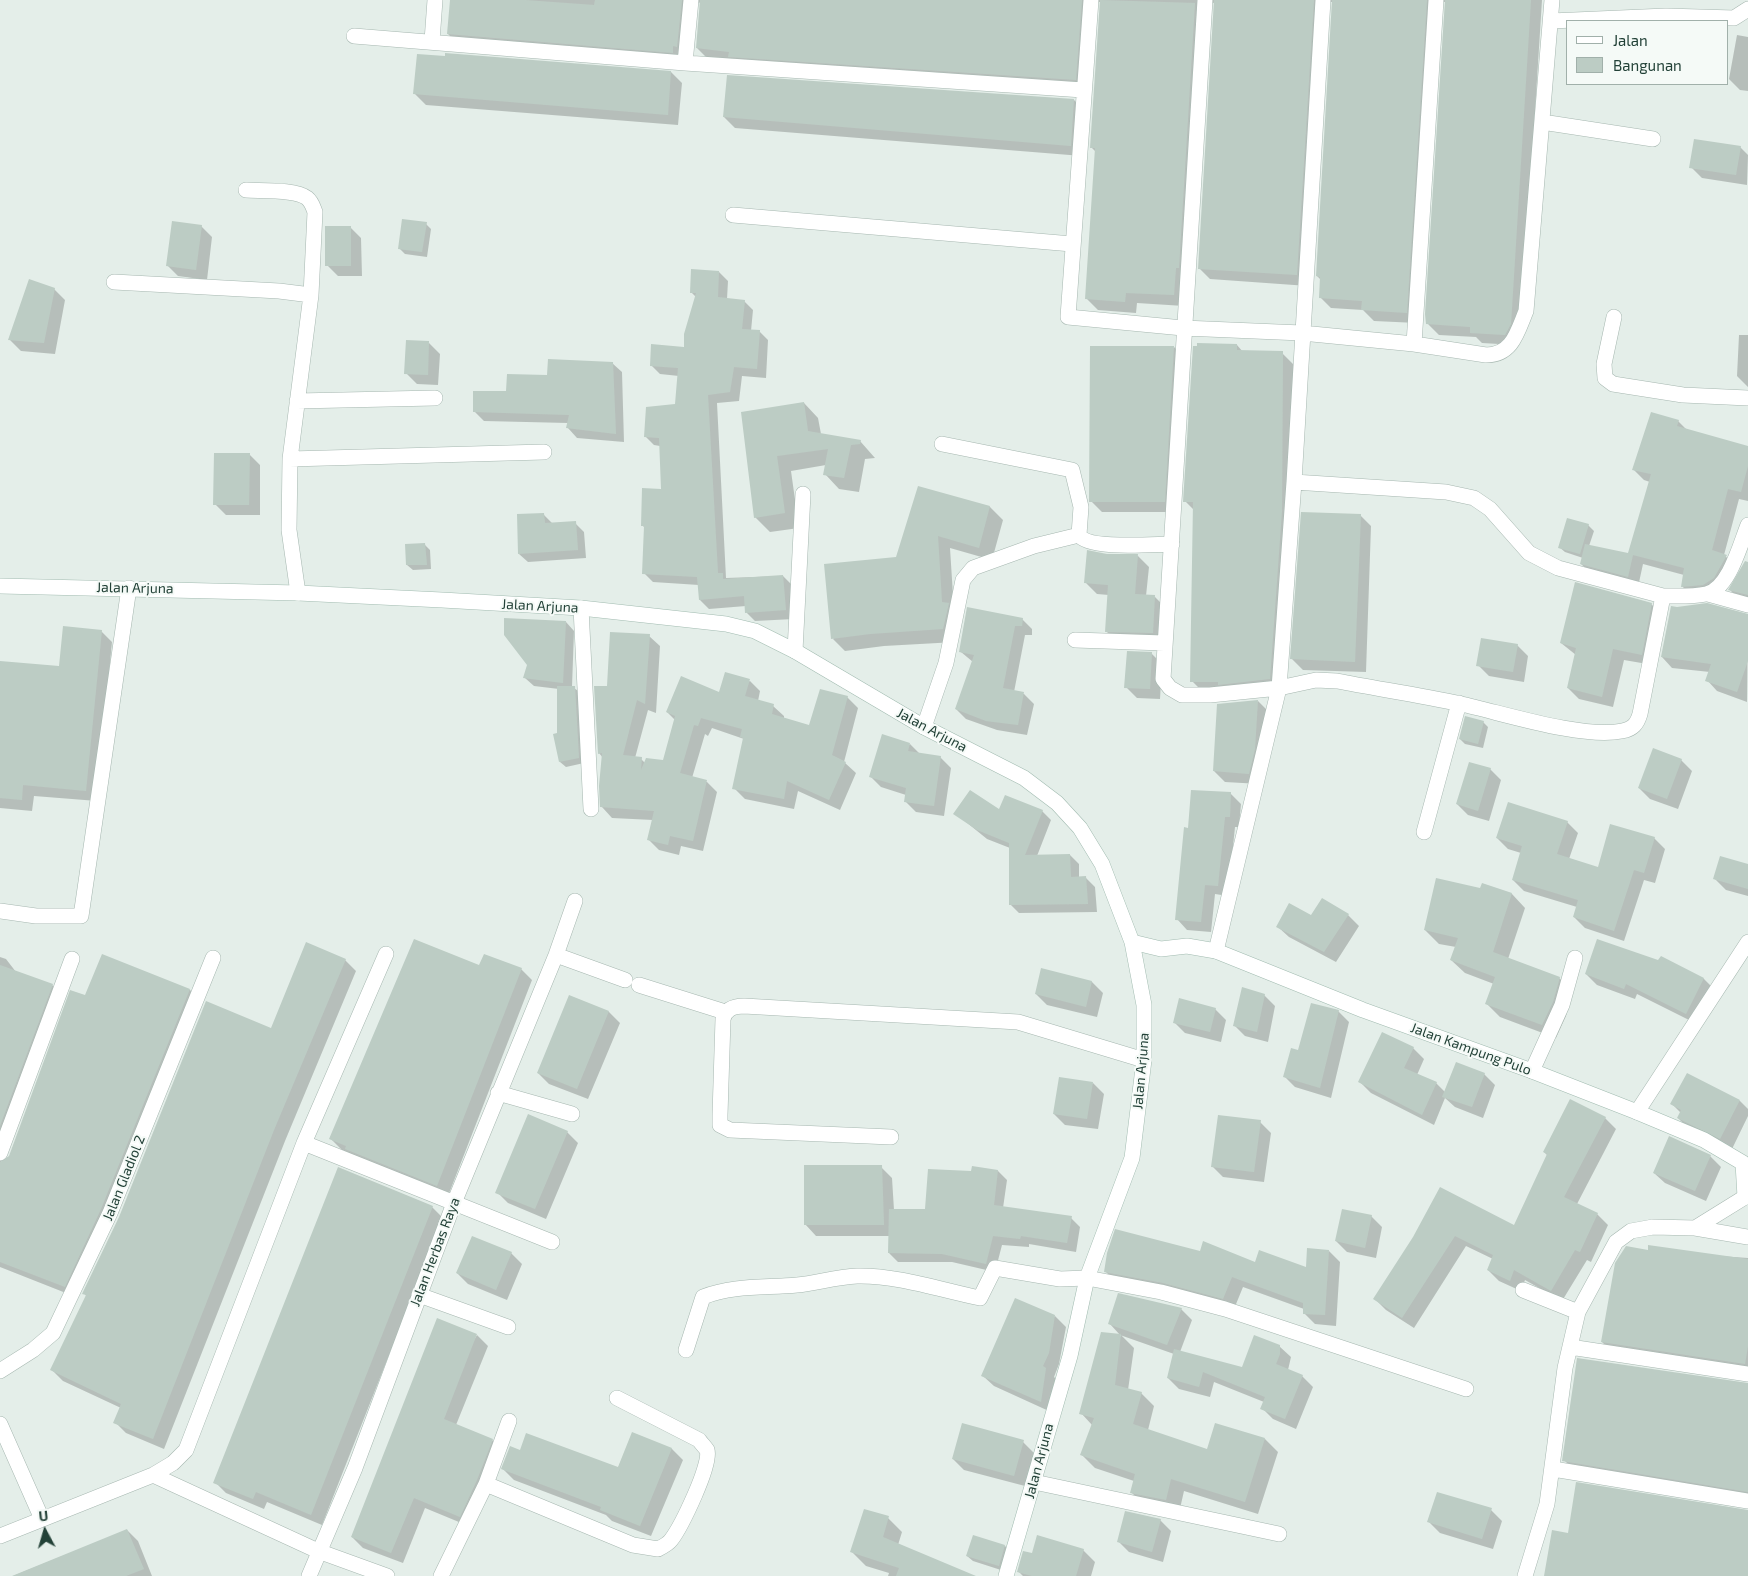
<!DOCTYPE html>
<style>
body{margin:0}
#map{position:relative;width:1748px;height:1576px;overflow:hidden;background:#e4eee9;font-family:"Exo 2",sans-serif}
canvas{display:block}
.legend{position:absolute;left:1566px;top:20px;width:162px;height:65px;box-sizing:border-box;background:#f5faf7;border:1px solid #a1b0aa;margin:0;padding:6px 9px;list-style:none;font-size:15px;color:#224137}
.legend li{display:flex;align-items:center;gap:10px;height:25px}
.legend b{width:25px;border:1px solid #a1b0aa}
.north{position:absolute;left:20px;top:1506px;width:50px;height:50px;-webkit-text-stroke:4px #f5faf7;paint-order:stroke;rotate:354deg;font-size:14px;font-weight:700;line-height:20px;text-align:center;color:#224137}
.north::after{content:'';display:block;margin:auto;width:18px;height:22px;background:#224137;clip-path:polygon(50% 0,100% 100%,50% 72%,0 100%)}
</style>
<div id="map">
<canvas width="1748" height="1576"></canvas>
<ul class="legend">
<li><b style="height:6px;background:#fff"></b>Jalan</li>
<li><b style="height:14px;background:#bcccc4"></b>Bangunan</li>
</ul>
<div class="north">U</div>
</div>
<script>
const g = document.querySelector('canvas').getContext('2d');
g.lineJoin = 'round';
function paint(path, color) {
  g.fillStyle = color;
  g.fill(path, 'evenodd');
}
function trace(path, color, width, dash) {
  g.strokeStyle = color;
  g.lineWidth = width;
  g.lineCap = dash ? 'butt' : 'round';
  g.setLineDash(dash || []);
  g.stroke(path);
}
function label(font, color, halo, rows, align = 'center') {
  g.font = font + ' "Exo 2",sans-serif';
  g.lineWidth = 4;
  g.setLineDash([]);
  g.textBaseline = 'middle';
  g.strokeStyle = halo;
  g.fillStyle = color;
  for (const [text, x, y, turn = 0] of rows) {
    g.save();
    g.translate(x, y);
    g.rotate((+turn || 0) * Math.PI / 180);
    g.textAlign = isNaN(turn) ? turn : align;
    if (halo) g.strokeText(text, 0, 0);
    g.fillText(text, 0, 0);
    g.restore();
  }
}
paint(new Path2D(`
 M451 0H1542L1521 335 1516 345 1482 343 1476 337 1439 335 1428 324 1447 2H1442L1417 323 1374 321 1363 310 1331 308 1320 297 1321 280 1317 276 1334 2H1329L1308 286 1210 279 1199 268 1216 2 1208 5 1184 306 1137 303 1136 313 1098 310 1087 299 1096 152 1091 147 1102 2H1099L1092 10 1086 91 708 59 697 48 701 2 694 5 688 57 459 45 448 34Z
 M1737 35 1748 37V91L1740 90 1729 79Z
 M671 72 682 83 678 125 426 105 415 94Z
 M1074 100 1085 111 1082 156 735 128 724 117Z
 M1740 147 1748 155 1747 185 1702 178 1691 167Z
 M426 224 431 229 427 257 405 254 400 249Z
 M201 226 212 237 207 280 178 276 167 265Z
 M350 227 361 238 362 276H338L327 265Z
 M719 272 728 281 727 299 744 301 753 310 751 331H759L768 340 766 378 742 376 739 401 717 403 726 578 783 576 792 585 794 619 755 621 746 612V606L709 609 700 600 699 585 653 582 644 573 645 528 642 525 662 490 660 446 654 445 645 436 676 405 679 376 660 374 651 365 686 348 696 297 691 292Z
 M54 289 65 300 55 354 21 351 10 340Z
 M1739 335H1748V387L1737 376Z
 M429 343 440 354 438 385 417 384 406 373Z
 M1237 345 1243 352 1282 353 1293 364V523L1281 690 1203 692 1192 681 1195 511 1185 501Z
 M1174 347 1185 358 1175 512H1102L1091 501Z
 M612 363 622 372 624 442 577 438 568 428V423L484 421 475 412 507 392 548 376Z
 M804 403 818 418 821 434 860 441 875 458 865 459 859 492 839 489 825 474 826 465 791 471 799 528 770 532 755 517 742 413Z
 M1678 421 1687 430 1748 447V501L1739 499 1724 555 1737 567 1692 597 1682 586 1684 575 1643 564 1638 587 1592 574 1581 564 1583 558 1565 552 1559 547 1588 525 1594 531 1589 546 1628 555 1650 482 1644 480 1633 469Z
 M249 454 260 465V515H226L215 504Z
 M919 487 990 507 1003 520 992 560 950 548 956 642 884 646 845 651 833 639 897 558Z
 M544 515 553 524 575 523 584 532 586 558 528 562 519 554Z
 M1360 515 1371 526 1366 672 1303 670 1292 659Z
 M425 545 430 550 431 569 413 570 407 565Z
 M1107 555 1138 556 1149 567 1146 596 1155 597 1166 608 1164 644 1117 642 1106 631 1109 595 1097 594 1086 583Z
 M1748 563V603L1740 600 1730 590Z
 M1651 604 1663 615 1653 665 1624 660 1613 707 1579 699 1568 688 1576 655 1561 643Z
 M1748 615 1747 702 1717 691 1707 680 1710 672 1672 668 1662 657Z
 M1022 619 1032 629V635H1025L1014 692 1024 694 1034 704 1027 735 997 730 966 719 956 709 973 662 961 652Z
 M566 622 574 631 572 687 580 692 584 763 566 767 560 762 559 689 534 686 525 678 528 664Z
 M101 631 112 642 97 801 34 796 32 811 0 808V663L60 668Z
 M649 636 660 646 656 713 648 710 635 758 641 759 645 763 664 761 675 720 667 712 719 694 750 681 760 691 758 701 773 706 784 716V719L810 727 847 697 858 708 844 762 856 773 840 810 798 791 794 809 745 799 734 788 744 739 712 728 708 736 705 734 692 778 707 782 717 792 703 851 681 846 679 855 659 850 649 840 653 820 612 818 602 807 603 758 599 753Z
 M1517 645 1528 656 1524 682 1489 676 1478 665Z
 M1151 653 1162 664 1160 699 1137 698 1126 687Z
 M1258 701 1269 712 1260 784 1225 782 1214 771Z
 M1483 722 1488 727 1483 748 1465 744 1460 739Z
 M910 744 920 754 940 757 951 768 944 816 916 812 905 801 906 795 881 787 870 776Z
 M1681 760 1692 771 1678 809 1650 799 1639 788Z
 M1490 769 1501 780 1489 821 1468 815 1457 804Z
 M1230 793 1241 804 1239 827H1235L1228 896 1215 894 1211 932 1187 930 1177 919 1189 829Z
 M1042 811 1051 820 1037 856 1070 855 1079 864V878H1086L1095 887 1097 912 1019 913 1010 904V848L987 839 955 813Z
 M1567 822 1578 833 1569 859 1598 868 1654 838 1665 849 1655 883 1644 880 1624 941 1585 928 1574 917 1577 907 1524 891 1513 880 1521 853 1508 849 1497 838Z
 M1748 865V896L1726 890 1715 879Z
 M1483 884 1512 894 1525 908 1508 959 1559 978 1573 991 1566 1016 1556 1038 1500 1017 1486 1003 1494 984 1465 973 1451 960 1456 947 1439 944 1425 930 1481 889Z
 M1348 915 1359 926 1336 962 1289 937 1278 927 1311 917Z
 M103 956 190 990 201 1001 76 1297 0 1267V957L6 959 16 972 52 985 63 996 1 1162 10 1157 86 997Z
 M1661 957 1704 979 1715 990 1697 1024 1637 994 1635 999 1597 985 1586 974 1659 962Z
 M345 960 356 971 285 1141 164 1449 126 1433 115 1422 121 1408 63 1381 52 1370 87 1297 84 1293 271 1030Z
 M480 967 521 969 532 980 448 1196 357 1160 351 1154 342 1150 331 1139Z
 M1042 970 1092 982 1103 993 1097 1017 1047 1005 1036 994Z
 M1264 995 1275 1006 1268 1042 1245 1036 1234 1025Z
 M570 996 609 1012 620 1023 588 1099 549 1084 538 1073Z
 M1215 1009 1226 1020 1221 1042 1185 1033 1174 1022Z
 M1338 1011 1349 1022 1331 1098 1295 1087 1284 1076 1299 1051Z
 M1413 1048 1424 1059 1417 1075 1436 1083 1445 1092 1484 1074 1495 1085 1483 1118 1455 1107 1445 1098 1434 1125 1371 1093 1360 1082Z
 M1093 1083 1104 1094 1098 1129 1065 1125 1054 1114Z
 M1740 1101 1748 1109V1116L1732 1149 1689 1129 1678 1118 1681 1113 1672 1104Z
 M1605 1118 1616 1129 1577 1204 1597 1214 1608 1225 1591 1262 1587 1260 1562 1301 1525 1280 1521 1291 1499 1281 1488 1270 1493 1259 1466 1246 1414 1328 1386 1310 1375 1299 1414 1237 1515 1227 1548 1156 1544 1152Z
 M1260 1122 1271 1133 1264 1182 1223 1177 1212 1166Z
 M567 1132 578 1143 546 1219 508 1203 497 1192Z
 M1710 1156 1721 1167 1706 1201 1665 1183 1654 1173Z
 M881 1167 892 1178 894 1210H926L972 1173 998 1171 1007 1180 1003 1208 1071 1218 1080 1227 1076 1252 1029 1244V1247L1002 1245 995 1272 952 1262H898L889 1253 890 1236H816L805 1224Z
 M432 1207 443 1218 322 1525 267 1502 264 1509 226 1493 215 1482Z
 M1371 1216 1382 1227 1376 1258 1347 1252 1336 1241Z
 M1329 1251 1340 1262 1336 1326 1315 1324 1304 1313V1309L1243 1287 1234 1309 1116 1282 1105 1271 1200 1252 1255 1264 1307 1269Z
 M1649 1251 1748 1258V1373L1613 1353 1602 1342Z
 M511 1253 522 1264 507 1300 468 1284 457 1273Z
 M1181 1309 1192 1320 1180 1352 1243 1368 1279 1346 1291 1357 1288 1370 1302 1376 1313 1387 1296 1429 1273 1419 1262 1408 1264 1402 1214 1382 1210 1397 1179 1389 1168 1378 1174 1354 1120 1335 1110 1324Z
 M1055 1316 1066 1327 1059 1364 1054 1377 1057 1380 1051 1412 994 1386 983 1376Z
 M477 1335 488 1346 456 1425 492 1440 503 1451 471 1527 425 1508 403 1563 363 1548 352 1537Z
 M1121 1335 1134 1348 1128 1390 1141 1393 1154 1406 1148 1430 1208 1451 1265 1439 1278 1452 1258 1514 1184 1491 1179 1513 1144 1505 1131 1492 1134 1481 1095 1468 1082 1455 1092 1425 1081 1413Z
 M1748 1384V1500L1575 1471 1564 1460Z
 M633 1433 672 1449 683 1460 651 1536 612 1521 606 1515 514 1480 503 1469 520 1451 618 1468Z
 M1023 1442 1034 1453 1025 1486 964 1470 953 1459Z
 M1491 1510 1502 1521 1493 1549 1440 1533 1429 1522Z
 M888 1518 902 1532 898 1545 974 1576H888L889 1573 866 1566 852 1552Z
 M1160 1520 1171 1531 1163 1562 1129 1552 1118 1541Z
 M127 1530 138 1541 152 1576H13Z
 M1005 1546 1010 1551 1004 1571 973 1561 967 1556Z
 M1083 1550 1095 1562 1091 1576H1023L1018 1571 1033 1555Z`), '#0003');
paint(new Path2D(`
 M450 0H525L594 5 595 0H682L677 47 673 46V53L447 34Z
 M700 0H1082L1076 80 728 57 729 52 696 48Z
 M1100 0 1195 3 1179 268H1176L1174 295 1126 293 1125 302 1085 299 1095 148H1090Z
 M1214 0H1314L1297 275 1198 269Z
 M1332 0H1427L1407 313 1361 310 1362 301 1319 298 1320 277 1316 276Z
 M1445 0H1531L1511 324 1505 335 1470 333V327L1426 324 1425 314Z
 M445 53 671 71 668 115 413 94 417 54 445 56Z
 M727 75 1074 99 1071 146 723 117Z
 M1694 139 1741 146 1736 175 1689 168Z
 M402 219 427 222 422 252 398 249Z
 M172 221 202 225 196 270 166 266Z
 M325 226H351V266H325Z
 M691 269 719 271 718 297 745 300 742 329 760 330 757 369 734 367 730 392 708 395 718 573H723V579L783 575 786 610 745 613 744 596 699 600 697 577 642 574 644 526H641L642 488 661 489 659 438 644 437 646 407 675 404 678 368 650 366 651 344 684 347V334L696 293H690Z
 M29 279 55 288 44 343 8 340Z
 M406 340 429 341 428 375 404 374Z
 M1197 343 1237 344V350L1283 351 1282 511 1270 679 1218 685V682H1190L1193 502H1183L1193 346H1197Z
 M1090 346H1174L1165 502H1089Z
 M548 359 613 362 616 434 566 428 569 415 473 412V391H506L507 374 547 375Z
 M804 402 808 431 861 440 860 444 851 445 844 478 823 475 828 449 777 456 785 513 754 518 741 412Z
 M1651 412 1679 420 1677 426 1748 446V466L1741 492 1728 489 1712 550 1727 555 1714 578 1703 585 1681 587 1684 568 1633 555 1628 577 1580 564 1585 544 1628 553 1651 474 1632 470Z
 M214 453H250L249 505H213Z
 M918 486 990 506 979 548 938 536 942 602 949 603 943 629 870 634 831 639 824 564 896 557Z
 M1301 512 1361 514 1355 662 1290 659Z
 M544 513 545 523 576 521 578 550 518 554 517 514Z
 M1567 518 1589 524 1580 554 1558 548Z
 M425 543 427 565H406L405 544Z
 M1087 550 1107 554H1138L1135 594 1155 595 1153 633 1105 632 1108 585 1084 583Z
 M1745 561 1748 562V595L1728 590Z
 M1575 582 1652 603 1642 655 1613 649 1602 697 1567 688 1576 648 1560 643Z
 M1707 603 1748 614V661L1737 692 1705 681 1711 664 1661 657 1671 606 1677 607Z
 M967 607 1023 618 1022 626H1015L1003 688 1024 692 1018 725 986 721 955 709 974 655 959 652Z
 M504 618 566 621 563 683 523 678 527 665 504 635Z
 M63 626 102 630 86 791 23 785 22 800 0 798V661L59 666Z
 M610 632 650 634 645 704 637 700 623 755 642 757 641 770 646 758 663 760 675 716 666 712 681 676 719 692 725 672 750 679 745 696 774 704 772 714 809 725 820 689 848 696 832 755 846 762 829 800 787 781 784 799 732 789 743 738 740 737 742 729 701 718 698 726 694 725 680 773 707 780 693 841 670 836 668 845 647 840 654 811 600 807 599 786 602 753 598 754 594 686H607Z
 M1481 638 1518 644 1513 672 1476 666Z
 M1127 651 1152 652 1150 689 1124 688Z
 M557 686H575L579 758 559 762 553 734 557 733Z
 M1258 700 1255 749 1249 774 1213 771 1217 704Z
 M1465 716 1484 721 1478 744 1459 739Z
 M882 734 910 743 908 751 941 756 934 806 904 802 906 788 869 777Z
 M1653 748 1682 759 1667 799 1638 788Z
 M1469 762 1491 768 1478 811 1456 804Z
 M970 790 999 809 1005 795 1043 810 1025 855 1070 854 1071 877 1086 876 1088 904 1009 905V843L977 830 953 814Z
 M1191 790 1231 792 1230 817H1225L1218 886 1205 885 1201 922 1175 920 1184 827 1188 828Z
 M1508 802 1568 821 1557 854 1598 867 1610 824 1655 837 1644 873 1634 870 1614 931 1573 917 1578 900 1512 880 1522 846 1496 838Z
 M1720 856 1748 864V889L1713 879Z
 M1436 878 1480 888 1482 883 1512 893 1493 952 1560 977 1553 1002 1542 1025 1485 1004 1495 977 1450 960 1458 938 1424 930Z
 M1322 898 1349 914 1324 952 1276 927 1289 903 1311 915Z
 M414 939 479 965 484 954 522 968 437 1186 345 1149 346 1146 329 1139Z
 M1597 939 1658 960 1661 956 1704 978 1686 1014 1626 984 1624 989 1585 974Z
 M306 942 346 959 274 1130 153 1439 113 1423 121 1404 50 1370 86 1295 82 1294 119 1217 206 1001 271 1028Z
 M102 954 190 989 101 1209 65 1287 0 1262V1162L9 1156 70 990 85 995Z
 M0 965 53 984 0 1126Z
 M1041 968 1092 981 1086 1007 1035 994Z
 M1242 987 1265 994 1257 1032 1233 1026Z
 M569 995 609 1011 577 1089 537 1073Z
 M1179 998 1216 1008 1210 1032 1173 1023Z
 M1311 1003 1339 1010 1320 1088 1283 1077 1291 1048 1298 1050Z
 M1382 1032 1414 1047 1404 1068 1437 1082 1422 1115 1358 1082Z
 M1456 1062 1485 1073 1472 1107 1442 1097Z
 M1687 1073 1740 1100 1720 1139 1677 1118 1681 1110 1670 1104Z
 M1059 1077 1093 1082 1087 1119 1053 1114Z
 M1570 1099 1606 1117 1564 1197 1598 1213 1580 1252 1575 1250 1551 1291 1514 1270 1510 1281 1487 1270 1493 1255 1455 1236 1402 1318 1373 1299 1413 1237 1440 1187 1514 1225 1547 1154 1543 1152Z
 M528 1114 568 1131 535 1209 495 1193Z
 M1218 1115 1261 1120 1254 1172 1211 1167Z
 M1669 1136 1711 1155 1695 1191 1653 1173Z
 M804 1165H882L884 1225H804Z
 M972 1166 998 1170 994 1205 1072 1216 1067 1243 1021 1236 1020 1239 993 1236 986 1264 942 1254 888 1253 889 1209H925L928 1169 971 1171Z
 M338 1167 433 1206 311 1515 256 1492 253 1499 213 1483Z
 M1342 1209 1372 1215 1365 1248 1335 1241Z
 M1115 1229 1200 1251 1203 1241 1255 1262 1259 1250 1306 1267 1307 1248 1329 1250 1325 1315 1303 1314V1303L1232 1277 1223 1299 1163 1283 1104 1272 1107 1253Z
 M472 1236 512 1252 496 1290 456 1273Z
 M1648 1245 1748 1259V1346L1745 1364 1601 1342 1615 1263 1626 1246 1648 1250Z
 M1118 1293 1182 1308 1167 1345 1108 1324Z
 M1015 1298 1055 1315 1049 1353 1043 1366 1046 1368 1041 1402 981 1376Z
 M437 1318 477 1334 444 1419 493 1439 477 1480 460 1517 414 1498 391 1553 351 1537Z
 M1101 1332 1121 1334 1115 1385 1142 1392 1133 1424 1207 1449 1215 1423 1265 1438 1245 1502 1171 1479 1166 1500 1130 1493 1135 1474 1080 1455 1094 1418 1079 1414Z
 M1254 1335 1280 1345V1354L1276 1364 1303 1375 1285 1419 1260 1409 1265 1397 1203 1372 1199 1387 1167 1378 1174 1349 1242 1367Z
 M1577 1358 1748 1383V1492L1562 1461Z
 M962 1423 1024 1440 1014 1476 952 1459Z
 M632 1432 672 1448 640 1526 600 1510 601 1507 501 1469 510 1446 520 1450 526 1433 618 1467Z
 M1576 1482 1748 1510V1576H1544L1552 1530 1568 1533Z
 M1437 1492 1492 1508 1482 1539 1427 1522Z
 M864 1509 889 1516 883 1537 976 1576H896L899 1568 850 1552Z
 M1125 1511 1161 1519 1152 1552 1117 1542Z
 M127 1529 144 1569 126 1576H12Z
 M973 1535 1005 1545 999 1566 966 1556Z
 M1037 1535 1084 1549 1076 1576H1032L1017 1572 1023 1551 1032 1553Z`), '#bcccc4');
const street = new Path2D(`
 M1091 0 1068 317 1183 328 1302 333 1414 344 1486 355C1512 355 1517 333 1526 311L1552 0
 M1205 0 1163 679 1170 688 1182 695H1210L1279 688 1316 680 1337 681C1378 689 1420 695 1461 704 1503 713 1582 739 1622 731 1633 729 1637 724 1640 714L1663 596C1677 596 1692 597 1706 594 1729 589 1740 545 1748 525
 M1551 21 1666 16 1734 18 1748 9
 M354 36 685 63 1083 90
 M432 41 435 0
 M685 63 691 0
 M1542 122 1653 139
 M246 190C261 191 296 189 307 198 312 202 313 207 315 212L311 295
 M733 215 1072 244
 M114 282 279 291 311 295 290 459 289 530 298 593
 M1614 317 1604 364 1605 378 1613 384 1683 395 1748 398
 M1414 344 1436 0
 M297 401 435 398
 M942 444 1072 470 1081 507 1079 535C1088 550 1154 544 1172 544
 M290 459 544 452
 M1294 482 1446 492 1474 498 1490 509 1529 553 1558 568 1663 596
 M1708 594 1748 605
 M581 608 591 809
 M1075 640 1164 643
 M795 651 803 494
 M924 727 946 663 963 580 973 568 1034 546 1079 535
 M1424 832 1459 703
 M0 911 36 916H81L129 588
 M1216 951 1279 688 1294 482 1323 0
 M556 955 625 980
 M639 985 725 1012
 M1532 1071 1562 1005 1575 958
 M498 1093 572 1114
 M1637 1112 1748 942
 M891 1137 730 1130 720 1125V1115L723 1019C726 1009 733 1006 744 1006L1018 1022 1144 1060
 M304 1143 552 1242
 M0 1153 72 959
 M1695 1228 1745 1197
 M1523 1290 1578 1312
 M419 1295 508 1327
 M1570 1347 1748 1374
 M686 1350 703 1297C733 1285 766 1288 797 1285 817 1283 836 1277 857 1276 897 1275 941 1290 980 1298L995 1268 1060 1279 1087 1278 1161 1292 1225 1309 1466 1389
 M0 1371 33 1350 53 1333 110 1213 213 958
 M0 1424 42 1519
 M1553 1469 1748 1501
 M153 1475 318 1551 387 1576
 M1034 1482 1279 1534
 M486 1484 633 1545 658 1549C662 1547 668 1544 671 1540 681 1527 712 1464 707 1450 705 1447 701 1443 699 1440L617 1398
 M0 1536 153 1475 173 1463 186 1450 304 1143 386 954
 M309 1576 355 1468 454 1203 556 955 575 901
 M441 1576 486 1484 509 1421
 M1525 1576 1547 1504 1565 1368 1578 1312 1616 1242 1631 1231 1653 1227 1695 1228 1748 1237`);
const secondary = new Path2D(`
 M0 586 298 593 442 600 581 608 726 624 755 631 795 651 924 727 1024 778 1057 803 1080 828 1102 864 1132 942 1144 1005V1060L1132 1158 1087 1278 1070 1356 1006 1576
 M1132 942 1161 949 1187 946 1216 951 1363 1010 1532 1071 1637 1112 1704 1140 1743 1163 1745 1197H1748`);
trace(street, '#a6b7b0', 16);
trace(secondary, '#a1bbb0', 16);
trace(street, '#fff', 15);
trace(secondary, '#fff', 15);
label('14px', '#224137', '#f5faf7', [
 ["Jalan Arjuna",135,588,1],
 ["Jalan Arjuna",540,606,3],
 ["Jalan Arjuna",932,730,28],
 ["Jalan Kampung Pulo",1471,1049,20],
 ["Jalan Arjuna",1141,1071,-85],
 ["Jalan Gladiol 2",124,1178,-68],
 ["Jalan Herbas Raya",435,1252,-69],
 ["Jalan Arjuna",1039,1461,-75]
]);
</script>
